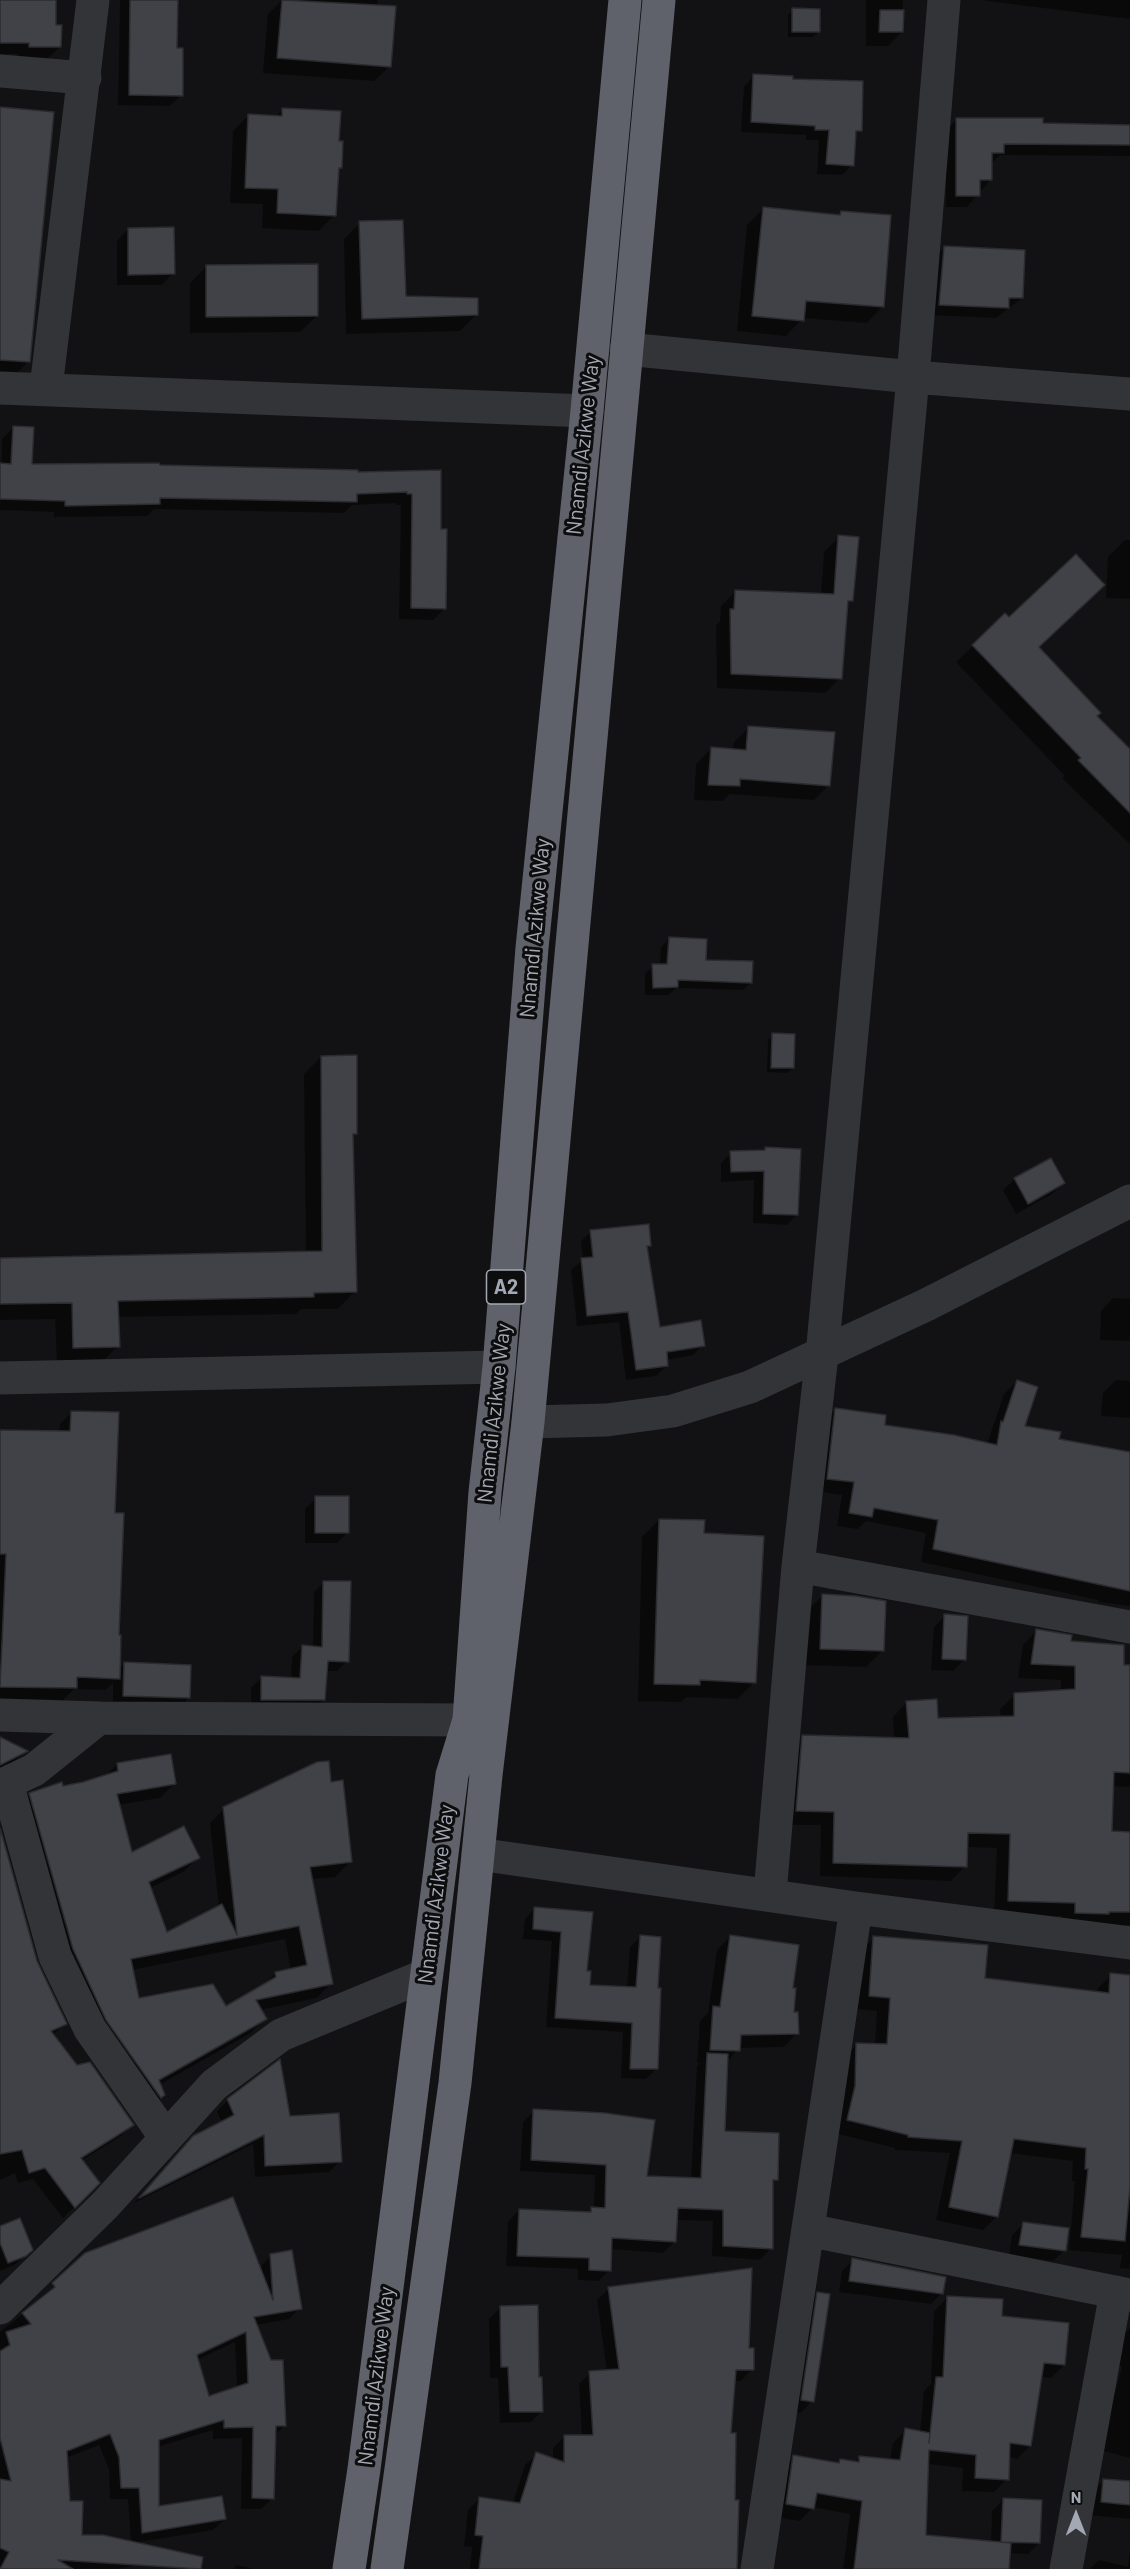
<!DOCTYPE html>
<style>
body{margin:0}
#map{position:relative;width:1130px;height:2569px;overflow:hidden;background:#121214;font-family:Barlow,sans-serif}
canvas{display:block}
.north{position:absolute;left:1046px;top:2485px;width:60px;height:60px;-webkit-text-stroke:4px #0d0d0e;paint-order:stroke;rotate:0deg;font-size:16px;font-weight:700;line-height:24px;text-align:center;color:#a3a9b4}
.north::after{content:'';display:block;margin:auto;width:21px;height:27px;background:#a3a9b4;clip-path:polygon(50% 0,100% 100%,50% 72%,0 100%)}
</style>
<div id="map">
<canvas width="1130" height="2569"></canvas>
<div class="north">N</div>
</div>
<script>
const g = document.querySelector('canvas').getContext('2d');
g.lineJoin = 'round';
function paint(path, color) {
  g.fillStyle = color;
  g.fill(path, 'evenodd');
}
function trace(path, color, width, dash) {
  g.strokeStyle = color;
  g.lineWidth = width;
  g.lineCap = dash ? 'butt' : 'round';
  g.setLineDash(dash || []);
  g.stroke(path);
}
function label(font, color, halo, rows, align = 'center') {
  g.font = font + ' Barlow,sans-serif';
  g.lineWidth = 6;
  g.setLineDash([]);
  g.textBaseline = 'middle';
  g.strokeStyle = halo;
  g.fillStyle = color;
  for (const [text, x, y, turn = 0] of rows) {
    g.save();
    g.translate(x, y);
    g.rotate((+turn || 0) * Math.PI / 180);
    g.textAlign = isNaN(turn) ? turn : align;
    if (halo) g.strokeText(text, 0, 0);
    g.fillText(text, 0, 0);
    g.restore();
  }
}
paint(new Path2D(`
 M0 0H55L54 26 60 47 48 58H18V54H0Z
 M120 0H177L175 50 181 95 170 106 118 105Z
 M282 0H377L389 67 374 81 263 73 268 14Z
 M866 0H903L902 32 888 46H866Z
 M980 0H1130V19Z
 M793 10 818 32 813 37H788V15Z
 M754 76 791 81 860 130 854 136 852 165 842 175 817 174 819 140H806V135L741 132 744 86Z
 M0 109 29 361 14 376H0Z
 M283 110 338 143 340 168 337 171 334 215 319 231 262 228 263 204 230 203 233 131 248 116 275 117Z
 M957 119 1130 127V156L1000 155 991 164V179L967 207H946V131Z
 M763 209 838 216 841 213 883 306 867 323 803 318 786 336 737 331 747 225Z
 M360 223 404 297 476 315 460 331 346 334 344 239Z
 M128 229 173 273 162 285H117V241Z
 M944 248 1022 298 996 318 929 315 933 259Z
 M207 266 317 316 300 332 190 333V283Z
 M14 427 31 466 158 467 356 474 439 472V531L445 608 433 620 399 619 401 505H396V503L352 505 344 513 154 509 147 516 54 517V512L0 510 2 439Z
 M839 537 851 601 847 605 840 678 825 693 717 688 716 626 720 621 721 606 736 591 821 595 824 552Z
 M1125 540H1130V599L1106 598 1108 557Z
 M973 646 1037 648 1095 716 1130 751V844L1062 778 1065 776 956 662Z
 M749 728 829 785 814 800 730 794 723 801 694 800 696 764 711 749 733 751 734 742Z
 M669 939 705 961 751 982 743 990 676 988 669 995H645V974L653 966H660L661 947Z
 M773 1035 793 1068 787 1073 767 1072 768 1040Z
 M321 1057 355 1134 352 1137 355 1291 338 1309H301L296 1314 117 1317 118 1346 101 1363 57 1365 55 1319 0 1320V1260L306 1253 304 1074Z
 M765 1149 797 1214 787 1225 753 1223 754 1180 721 1182V1163L731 1153 763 1151Z
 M1050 1160 1064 1183 1052 1194 1016 1214 1003 1190 1015 1179Z
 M591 1231 649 1245 646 1249 659 1329 703 1345 693 1355 666 1360 667 1365 656 1376 626 1380 619 1322 577 1326 571 1270 583 1260 581 1241Z
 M1113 1298 1130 1299V1341L1100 1340 1101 1311Z
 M1116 1380 1130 1381V1418L1101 1416 1103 1393Z
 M1017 1381 1023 1427 1058 1441 1130 1454V1606L1098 1602V1600L921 1562 926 1533 866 1521 858 1529 837 1526 842 1495 815 1491 823 1422 835 1410 883 1427 987 1444 1004 1394Z
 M72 1412 113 1515 118 1670 125 1664 189 1698 177 1709 113 1707V1683L106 1690 74 1689 63 1700 0 1699V1427V1432H59L60 1424Z
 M316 1498 348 1532 337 1543H305V1509Z
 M659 1520 754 1682 738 1699 686 1697 681 1702 638 1701 642 1537Z
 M324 1582 347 1661 337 1671H326L323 1700 313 1710 251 1709V1688L261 1678 291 1679 292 1657 302 1647 313 1648 314 1592Z
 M822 1596 883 1650 866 1667 804 1665 805 1613Z
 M945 1616 964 1660 953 1671 931 1670 934 1627Z
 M1037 1630 1069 1642 1122 1667H1130V1787L1112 1786 1111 1832 1130 1833V1925L1061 1927 1062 1916 994 1915 997 1848 966 1847 965 1866 951 1881 820 1876 821 1825H782L789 1751 803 1737 894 1740 893 1717 907 1702 937 1720 1001 1718 1000 1709 1015 1695 1061 1691V1680L1018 1678 1023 1645Z
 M0 1744 25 1752 14 1762 0 1769Z
 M117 1765 175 1783 160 1798 118 1805 131 1854 198 1858 183 1872 150 1888 166 1934 219 1908 210 1823 224 1809 330 1783 350 1862 335 1877 311 1879 331 1983 317 1998 260 2010 265 2018 251 2033 159 2085 164 2094 149 2109 92 2034 15 1809 30 1795 105 1776ZM285 1939 291 1970 276 1973 262 1987 225 2008 138 2000 132 1970Z
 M0 1834 36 1962 65 2023 53 2035 77 2067 132 2125 121 2136 81 2161 98 2183 63 2218 33 2179 18 2183 15 2173 0 2180Z
 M535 1908 591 1914 586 1972 589 1986 627 1988 630 1947 640 1937 656 1989V2069L646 2079 621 2078 623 2032 546 2027 552 1941 523 1939 525 1919Z
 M730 1937 791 1989 793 2014 797 2033 784 2047 739 2048 726 2063 723 2133 776 2180 772 2184 771 2248 760 2260 712 2256 713 2221 676 2220 674 2242 663 2253 610 2249V2270L598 2281 578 2280V2269L506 2266 508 2222 519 2210 587 2213 594 2209 595 2175 520 2171 523 2122 534 2111 645 2177 691 2179 697 2066 700 2063H697L700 2021 708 2013 717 1950Z
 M874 1938 984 1979 1097 1993 1098 1988 1111 1975 1130 1977V2269L1120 2268 1122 2255 1069 2250 1075 2181H1072L1073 2161 1009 2153 996 2217 983 2230 936 2220 950 2153 895 2150V2148L834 2133 844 2058 857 2044 875 2045 877 2011 856 2009 861 1951Z
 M228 2100 289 2118 340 2161 329 2172 255 2177 253 2144 134 2203 186 2146 222 2123 217 2111Z
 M1023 2224 1065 2250 1053 2261 1009 2255 1012 2235Z
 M23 2230 31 2249 16 2264 0 2271V2247Z
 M111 2244 259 2268 271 2256 300 2308 289 2319 256 2325 285 2425 274 2436 273 2498 261 2509H241L242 2438 213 2439V2430L157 2447V2508L225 2519 213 2530 133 2543 159 2561 117 2569H0V2332ZM235 2342 237 2388 208 2398 197 2360ZM99 2445 109 2469 110 2499H128L131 2543 80 2537 69 2502 66 2458Z
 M853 2260 942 2293 931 2304 839 2292 842 2271Z
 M609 2288 747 2349 752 2369 741 2381H734L730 2434 729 2569H470L472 2547 464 2546 468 2510 479 2499 513 2503 525 2465 537 2454 553 2460V2448L565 2436 582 2437 579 2384 590 2373 607 2372 597 2300Z
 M818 2293 812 2401 801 2413 791 2411 807 2305Z
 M947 2298 1001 2318 1064 2365 1051 2378 1041 2377 1030 2446 1017 2459 1008 2457 1007 2479 994 2492 962 2491 963 2468 927 2464 924 2536 991 2543 992 2511 1004 2499 1039 2543 1028 2554 1009 2553 1007 2569H843L850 2514 813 2507 800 2521 773 2517 781 2470 794 2457 837 2464 841 2461 854 2463 860 2457 890 2460 893 2443 906 2430 920 2432 924 2391 931 2384 934 2311Z
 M500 2308 538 2378 542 2411 531 2422 500 2423 498 2378H490L489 2319Z
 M1130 2328V2458L1100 2450 1122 2367 1118 2366 1123 2335Z
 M1104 2480 1130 2483V2519L1089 2515 1091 2493Z
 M1130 2548V2569H1090L1099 2560 1128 2567Z
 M237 2565 254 2569H233Z`), '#0007');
const building = new Path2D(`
 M0 0H56V25H62L61 47H29V43H0Z
 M130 0H178L177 48H183V96L129 95Z
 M282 0 396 6 391 67 277 58Z
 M792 8 820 9V32H792Z
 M880 10H904L903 32H879Z
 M753 74 793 76V79L863 81 862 131H856L854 166 826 164 829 130H815V126L751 122Z
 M0 107 54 112 30 362 0 360Z
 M282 108 341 111 339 141H343L342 168H339L336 216 277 213 278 189 245 188 248 114 282 116Z
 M956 118H1043V123L1130 125V145L1004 144V153H992V180H980V196H956Z
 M763 207 840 215 841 211 891 215 884 307 806 301 804 321 752 316Z
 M403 220 406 296 478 298V315L362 319 359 221Z
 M174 227 175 274 128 275V228Z
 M944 246 1025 250 1023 298H1009V308L939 305Z
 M318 264V316L206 317V265Z
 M13 426 34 427 32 464 159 463 160 465 358 470V472L441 470V529H447L446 609 411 608 412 494H407V492L357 494V502L160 498V504L65 506V501L0 499V463L11 464Z
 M838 535 859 537 853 601H848L842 679 731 674 730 609H734L735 590 834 594Z
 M1076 554 1105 585 1039 647 1101 713 1097 716 1130 749V813L1078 760 1081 758 972 645 1005 613 1009 617Z
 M748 726 835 732 830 786 740 779V786L708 785 711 747 746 750Z
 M669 937 707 939 706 960 753 961 752 983 678 980V987L653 988 652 964H667Z
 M772 1033 795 1034 794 1068H771Z
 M357 1055V1134H353L357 1292 314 1293V1297L118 1301 120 1347 73 1348 72 1303 0 1304V1258L322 1251 321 1056Z
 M765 1147 801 1149 798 1215 763 1214 764 1171 731 1172 730 1151 765 1150Z
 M1051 1158 1065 1183 1028 1204 1014 1178Z
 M649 1224 651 1246H647L660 1327 701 1320 705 1346 667 1352 668 1366 636 1370 628 1312 587 1316 581 1258 593 1257 590 1230Z
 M1017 1380 1038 1387 1025 1426 1061 1432 1059 1439 1130 1452V1591L933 1549 938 1520 874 1508 872 1517 849 1513 854 1482 827 1479 835 1408 886 1415 885 1425 954 1435 997 1445 1001 1421 1003 1422Z
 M71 1411 119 1412 115 1513H124L119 1635H121L120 1679 77 1677V1688L0 1687 6 1554H0V1430L70 1431Z
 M315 1496H349V1533H315Z
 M659 1519 705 1520 704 1533 764 1536 756 1683 700 1680V1685L654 1684Z
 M323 1581H351L349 1662 328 1661 325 1700H261V1676L300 1678 302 1645 322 1647Z
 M822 1594 856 1596 886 1601 884 1651 820 1649Z
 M944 1614 968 1616 966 1660 942 1659Z
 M1036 1629 1072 1635 1071 1641 1124 1645V1665H1130V1773L1114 1772 1112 1831 1130 1832V1912H1109V1914L1075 1913V1903L1008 1901 1010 1834 968 1833 967 1867 833 1863 834 1812 796 1811 802 1735 909 1738 906 1701 937 1699 938 1718 1014 1716V1693L1075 1689V1666L1031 1664Z
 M124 1662 191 1665 190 1698 123 1696Z
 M0 1737 28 1751 0 1765Z
 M171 1754 176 1784 117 1794 132 1852 184 1826 200 1858 149 1882 167 1932 222 1904 237 1935 223 1807 317 1762 329 1761 331 1782 343 1780 352 1862 310 1867 333 1984 256 2000 267 2019 159 2080 165 2095 161 2098 106 2020 73 1949 29 1793 62 1782 63 1786 83 1782 118 1771 117 1763ZM299 1926 307 1965 275 1972 276 1977 226 2006 213 1984 139 1998 131 1959Z
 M0 1828 37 1961 67 2024 51 2031 77 2065 90 2062 134 2125 81 2158 100 2183 75 2208 45 2168 29 2173 22 2150 0 2154Z
 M534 1907 593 1912 587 1971H591L590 1985 636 1987 640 1935 661 1937 658 1988H661L658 2069H630L632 2023 555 2018 561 1932 533 1929Z
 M730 1935 799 1945 793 1988H796L794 2012H798L799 2034 741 2035 740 2051 710 2050 713 2006 720 2007Z
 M873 1936 988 1945 985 1978 1109 1993 1110 1973 1130 1975V2187L1125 2241 1081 2237 1088 2169H1085L1086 2148 1014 2139 998 2217 949 2207 962 2141 908 2137V2135L847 2120 855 2086 856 2043 887 2044 890 1998 869 1996Z
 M707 2053 728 2054 725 2131 779 2133 778 2180H773V2249L723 2246V2210L678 2208 676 2242 612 2238 611 2271 589 2270V2258L517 2256 519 2209 591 2212V2207L605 2208 606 2165 531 2160 533 2109 605 2113 655 2120 647 2176 701 2178Z
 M280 2059 290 2116 339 2113 342 2162 265 2166 264 2135 139 2198 193 2136 234 2115 227 2099Z
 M233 2197 273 2300 270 2254 292 2250 302 2309 254 2317 271 2360H283L286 2426H276L274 2499 252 2498 253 2427 224 2428V2420L159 2440V2506L222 2496 226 2519 142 2533 139 2488H121L119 2457 110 2434 67 2451 70 2501H83L82 2535H103L203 2557 201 2569 58 2560 73 2569H0L9 2552 0 2548V2479L11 2481 0 2438V2351L10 2345 6 2332 31 2324 22 2313 55 2287 52 2283 85 2253ZM246 2332 248 2383 209 2396 197 2355Z
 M20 2218 33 2250 26 2256 8 2263 0 2243V2226Z
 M1023 2222 1069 2228 1066 2251 1019 2245Z
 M852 2258 946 2277 943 2294 849 2281Z
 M752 2268 749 2348H754V2370H736L731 2433H736L735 2500H739L737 2569H479L483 2536 475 2535 479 2497 520 2503 536 2452 564 2462V2435H593L589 2371 619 2369 608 2287Z
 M817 2292 830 2294 814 2402 801 2400Z
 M947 2296 1003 2299 1002 2316 1069 2323 1065 2365 1044 2363 1031 2446 1010 2443 1009 2480 975 2478 976 2455 929 2450 926 2535 1011 2543 1009 2569H854L862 2501 817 2493 814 2509 786 2504 793 2455 839 2463 840 2459 859 2462V2456L900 2460 905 2428 930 2433 929 2443 936 2377H943Z
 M538 2305 539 2377H542L543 2412H510L508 2367H501L500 2306Z
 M1103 2479 1130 2481V2505L1101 2502Z
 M1003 2498 1042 2500 1040 2543 1001 2542Z`);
paint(building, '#414247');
trace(building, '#2c2c30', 1.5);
trace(new Path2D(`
 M0 71 85 78
 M626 349 913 377 1130 394
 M0 388 587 411
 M46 388 93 0
 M0 1378 499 1367
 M528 1422 607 1420 673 1411 750 1387 926 1305 1130 1201
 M798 1566 1130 1627
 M0 1715 99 1718 469 1720
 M7 1783 55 1956 90 2029 166 2138
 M0 1786 34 1770 99 1718
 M478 1854 856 1908 1130 1943
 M770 1894 798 1566 822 1355 913 377 944 0
 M808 2230 1130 2295
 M0 2308 105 2205 214 2085 281 2035 426 1975
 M757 2569 856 1908
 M1066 2569 1116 2292`), '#333438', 33);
trace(new Path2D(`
 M349 2569 364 2469 452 1775 469 1720 485 1492 499 1367 532 948 587 411 625 0
 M387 2569 455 2083 486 1775 528 1422 659 0`), '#5f626a', 33);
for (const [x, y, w] of [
 [506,1287,39]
]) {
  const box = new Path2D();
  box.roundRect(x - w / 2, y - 17, w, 34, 4.5);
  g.fillStyle = '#0d0d0e';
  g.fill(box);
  trace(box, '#a3a9b4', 1.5);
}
label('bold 20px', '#a3a9b4', null, [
 ["A2",506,1287]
]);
label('21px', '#a3a9b4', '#0d0d0e', [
 ["Nnamdi Azikwe Way",583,445,-84],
 ["Nnamdi Azikwe Way",535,928,-85],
 ["Nnamdi Azikwe Way",494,1413,-84],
 ["Nnamdi Azikwe Way",436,1894,-83],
 ["Nnamdi Azikwe Way",376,2376,-83]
]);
</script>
